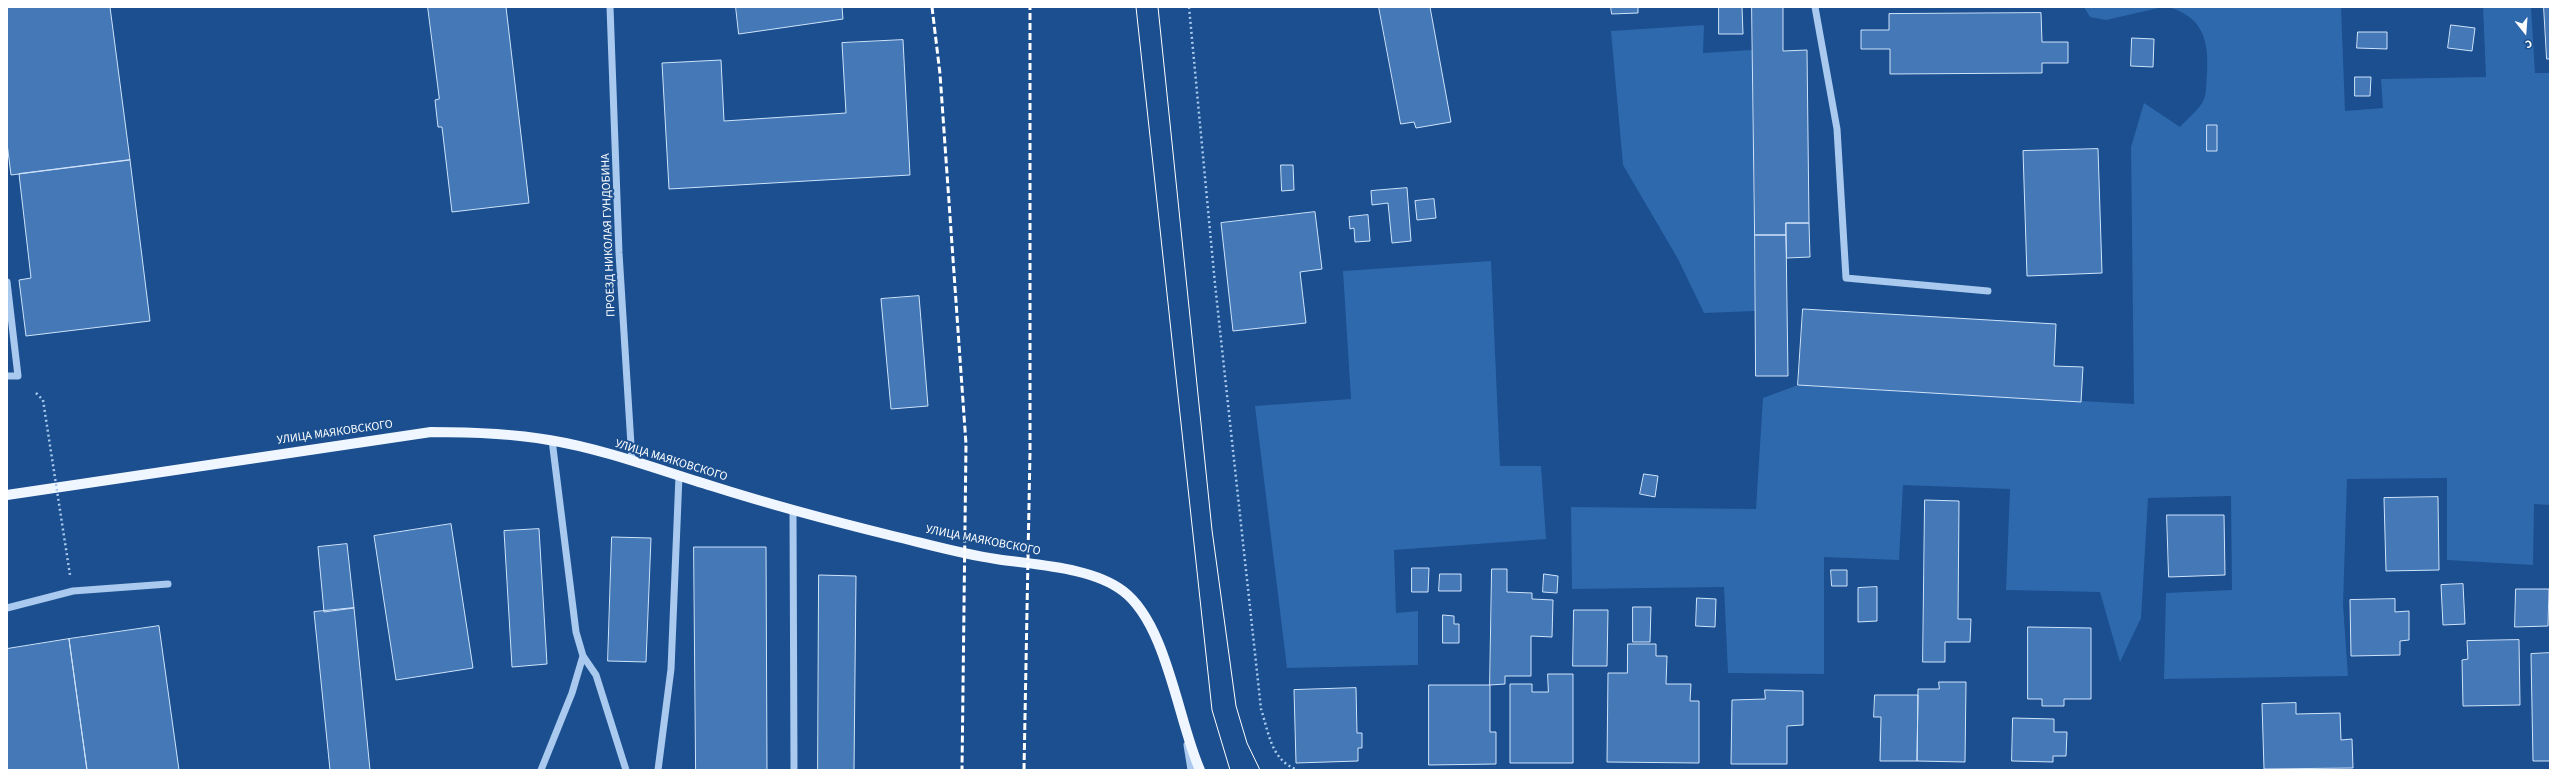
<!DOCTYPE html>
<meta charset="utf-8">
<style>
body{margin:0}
#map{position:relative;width:2557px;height:777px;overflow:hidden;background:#1b4f8f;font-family:"Source Sans 3",sans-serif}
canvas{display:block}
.frame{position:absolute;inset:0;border:8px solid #fff;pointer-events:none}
.north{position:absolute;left:2505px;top:12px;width:40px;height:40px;-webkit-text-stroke:3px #1b4f8f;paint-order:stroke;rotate:163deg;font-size:11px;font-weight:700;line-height:16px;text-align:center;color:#fff}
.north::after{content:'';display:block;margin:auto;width:14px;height:18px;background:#fff;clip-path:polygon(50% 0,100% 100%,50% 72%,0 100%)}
</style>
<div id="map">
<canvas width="2557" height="777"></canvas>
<div class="frame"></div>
<div class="north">С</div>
</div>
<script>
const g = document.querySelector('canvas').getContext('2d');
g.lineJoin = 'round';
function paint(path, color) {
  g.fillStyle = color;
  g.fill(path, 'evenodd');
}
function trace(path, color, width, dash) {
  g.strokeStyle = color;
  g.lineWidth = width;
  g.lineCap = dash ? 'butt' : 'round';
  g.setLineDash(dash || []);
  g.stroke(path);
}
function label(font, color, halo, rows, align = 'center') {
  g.font = font + ' "Source Sans 3",sans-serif';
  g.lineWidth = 4;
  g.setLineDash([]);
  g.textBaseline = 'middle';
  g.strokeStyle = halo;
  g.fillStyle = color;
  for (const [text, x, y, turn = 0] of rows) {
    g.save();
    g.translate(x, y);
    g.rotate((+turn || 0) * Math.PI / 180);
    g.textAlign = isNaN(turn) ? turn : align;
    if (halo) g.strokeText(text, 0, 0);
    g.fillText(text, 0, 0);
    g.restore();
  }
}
paint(new Path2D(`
 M2084 7H2163L2106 20 2090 17Z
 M2168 7H2341L2345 111 2383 108 2381 79 2486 77 2483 7H2531L2535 73H2550V505L2534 504 2533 565 2447 560V478L2347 479 2343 605 2348 676 2164 679 2166 593 2232 590 2231 496 2148 498 2141 618 2120 662 2100 592 2006 590 2010 489 1903 485 1899 560 1824 557V674L1728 673 1724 587 1572 589 1571 507 1756 509 1763 398 1798 385 2134 404 2131 147 2144 103 2180 127C2187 119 2201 108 2204 99 2207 92 2206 81 2207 74 2209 40 2203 17 2168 7Z
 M1704 25 1703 53 1752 50 1755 311 1704 313 1678 259 1623 165 1611 31Z
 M1491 261 1500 466H1541L1546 539 1394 550 1396 613 1418 611V665L1287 668 1255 406 1351 399 1343 271Z`), '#2e69ad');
const building = new Path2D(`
 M7 7H110L130 160 11 175 7 143Z
 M428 7H506L529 203 452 212 442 127H438L435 100 439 99Z
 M736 7H842L843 19 739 34Z
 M1379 7H1430L1451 122 1416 128 1414 122 1401 124Z
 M1611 7H1638V13L1612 14Z
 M1719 7H1742L1743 34H1719Z
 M1752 7H1783V51L1807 50 1809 223H1786V235H1755Z
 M2544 7H2550V59H2547Z
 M2041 13 2042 42H2068V63H2042V73L1890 74V49H1861V30H1889V14Z
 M2451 25 2475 28 2472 51 2448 48Z
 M2358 32H2387V49L2357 48Z
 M2132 38 2154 39 2153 67 2131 66Z
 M903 40 910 175 669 189 662 63 721 60 724 121 846 113 842 43Z
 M2355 77H2371L2370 96H2355Z
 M2207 125H2217V151H2207Z
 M2098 149 2102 273 2027 276 2023 151Z
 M130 160 150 321 26 336 19 280 31 278 19 174Z
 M1281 165H1293L1294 190 1282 191Z
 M1407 188 1411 241 1392 243 1388 203 1372 205 1371 191Z
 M1434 199 1436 218 1417 220 1415 201Z
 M1315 212 1322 269 1300 272 1306 323 1233 331 1221 223Z
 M1368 215 1370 241 1355 242 1354 228 1350 229 1349 217Z
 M1786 223H1809L1810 257 1787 258Z
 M1755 235H1786L1788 376H1756Z
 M919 296 928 406 891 409 881 299Z
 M1803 309 2056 324 2054 366 2083 367 2081 402 1798 385Z
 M1644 474 1658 476 1655 497 1640 494Z
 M2438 497 2439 570 2386 571 2384 498Z
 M1925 500 1959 501 1958 619H1971L1970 642H1945V662H1923Z
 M2167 515H2224L2225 575 2169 577Z
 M451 524 473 668 396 680 374 536Z
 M539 529 547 664 512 667 504 531Z
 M612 537 651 538 646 662 608 661Z
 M347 544 354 608 324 612 318 547Z
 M694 547H766L767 770H696Z
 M1412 568H1429L1428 592H1412Z
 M1492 569H1507V592L1532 593V599L1553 600 1552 637 1531 636V676H1505V684L1490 685Z
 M1831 570H1847V586H1832Z
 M1440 574H1461V591H1439Z
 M1544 574 1558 576 1557 593 1543 592Z
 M819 575 856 576 854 770H818Z
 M2463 584 2465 624 2443 625 2441 585Z
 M1877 587V621L1858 622V588Z
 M2516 589H2549L2548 626 2515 627Z
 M1697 598 1716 599 1715 627 1696 626Z
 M2395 599V612L2409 611V640L2400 641V655L2351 656 2350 600Z
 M1633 607H1651L1650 642H1633Z
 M354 608 370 770H330L314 612Z
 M1574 610H1608L1607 666H1573Z
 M1443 615 1454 616V624H1459V643H1443Z
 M159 626 179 770H87L69 639Z
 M2028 627 2091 628V699H2064V706H2042V699H2028Z
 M69 639 87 770H7V649Z
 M2519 640 2520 705 2463 706 2462 660 2468 659 2467 641Z
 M1628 644H1656V656H1667L1666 684H1691L1690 701H1699V763L1607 762 1608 673H1627Z
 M2550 653V761H2533L2531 654Z
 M1548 674H1573V763H1510V684H1532V692H1548Z
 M1939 682H1966L1965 762 1917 761 1918 689H1939Z
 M1429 685H1490V732H1496V764L1429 765Z
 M1356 688 1357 733H1362V748H1358V761L1296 763 1294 690Z
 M1765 690 1803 691V725L1787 726V764H1731L1732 700 1765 699Z
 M1875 695H1918L1917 761H1880L1881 717H1874Z
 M2296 703V714L2340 713 2341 740 2352 739 2353 768 2264 769 2262 704Z
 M2013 718 2054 719V732H2067L2066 756H2053V762L2012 761Z`);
paint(building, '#4478b7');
trace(building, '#cfe3fa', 1);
trace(new Path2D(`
 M1189 7 1215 284 1261 709C1269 733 1271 761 1298 770
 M36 393 43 400`), '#a9c9ee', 2.5, [2, 3]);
trace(new Path2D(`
 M610 7 619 253 632 461
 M1815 7 1837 129 1846 278 1988 291
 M7 282 18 376H7
 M552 440 576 632 583 656 596 675 626 770
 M793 511 794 770
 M7 608 73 591 168 584
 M1187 745 1191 770
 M541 770 572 693 583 656
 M658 770 671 669 679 476`), '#a9c9ee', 7);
trace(new Path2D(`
 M7 495 431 432C471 432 509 433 549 440 604 449 659 470 712 486 772 505 832 521 893 536 927 544 961 554 996 559 1035 565 1092 567 1123 591 1167 624 1178 721 1200 770`), '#f0f6ff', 10);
trace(new Path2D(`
 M1136 7 1212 710 1230 770
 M1158 7 1212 530 1236 706 1247 743 1260 770`), '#fff', 1);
trace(new Path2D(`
 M932 7 940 74 966 444 962 770
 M1024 770 1030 452V7`), '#fff', 3, [7, 3]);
trace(new Path2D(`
 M43 400 70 575`), '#a9c9ee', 2.5, [2, 3]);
label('12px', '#fff', '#1b4f8f', [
 ["ПРОЕЗД НИКОЛАЯ ГУНДОБИНА",609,235,-92],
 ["УЛИЦА МАЯКОВСКОГО",335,433,-8],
 ["УЛИЦА МАЯКОВСКОГО",671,461,17],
 ["УЛИЦА МАЯКОВСКОГО",983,541,11]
]);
</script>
